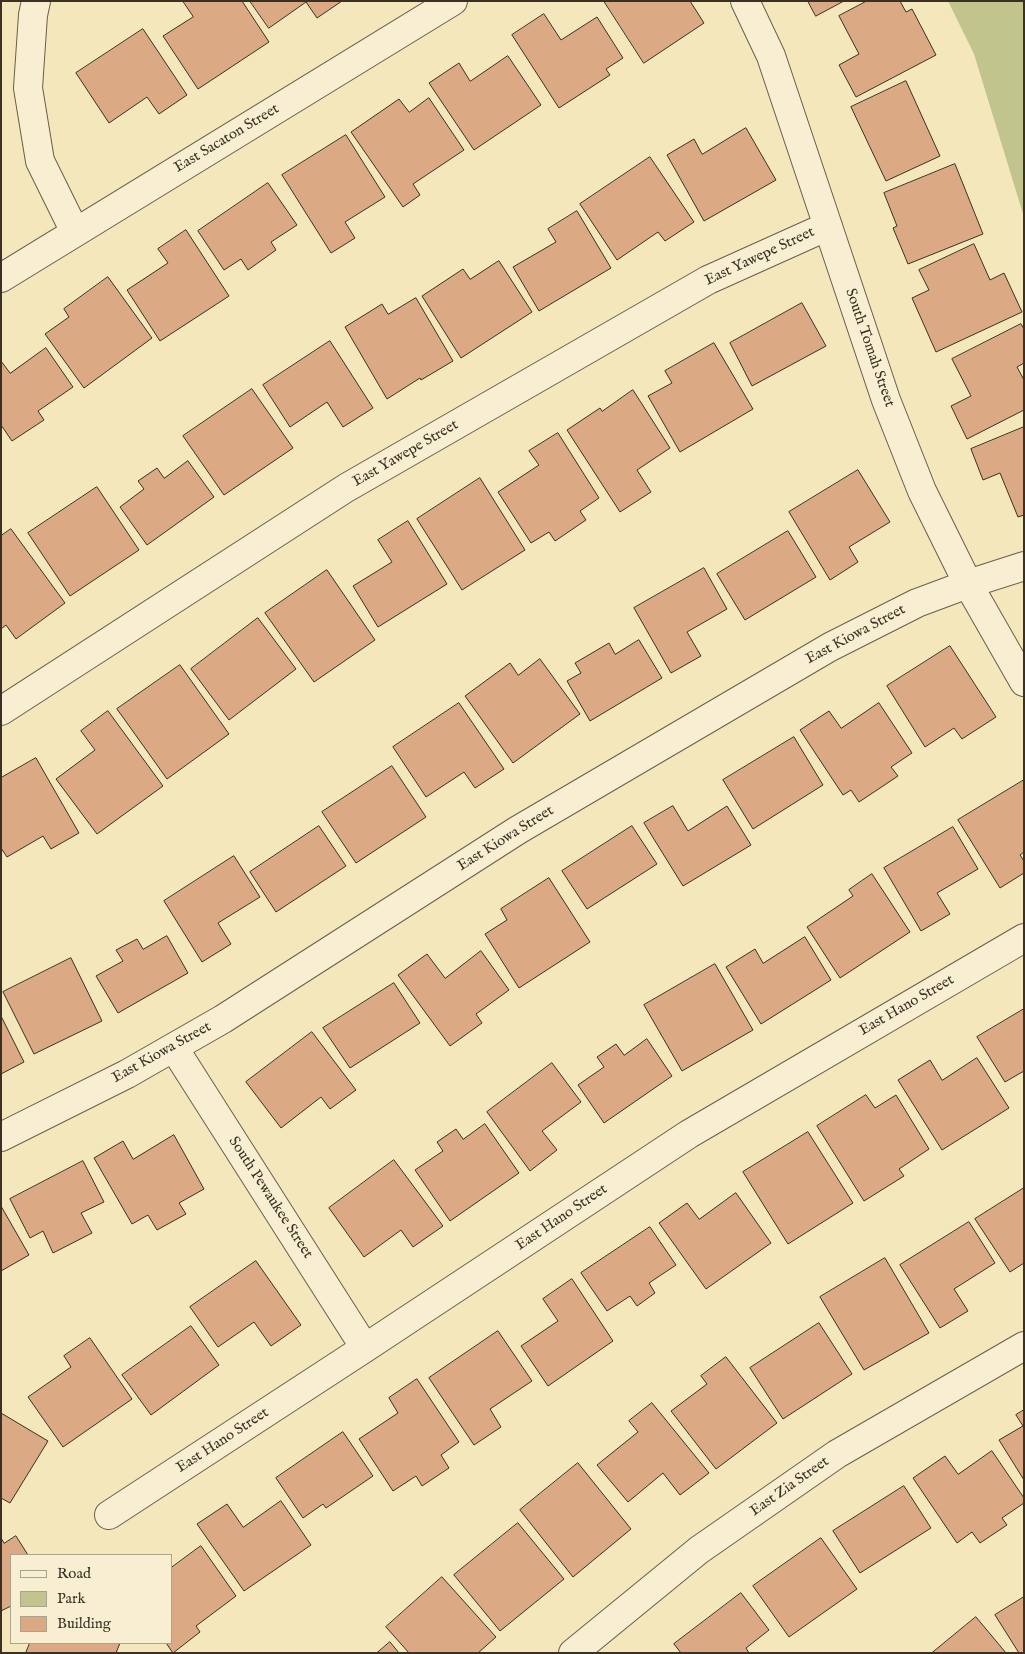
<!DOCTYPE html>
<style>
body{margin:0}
#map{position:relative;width:1025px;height:1654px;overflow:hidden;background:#f5e7bc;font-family:"IM FELL English",serif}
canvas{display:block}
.frame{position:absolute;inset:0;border:2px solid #3a3023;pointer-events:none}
.legend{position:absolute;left:10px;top:1554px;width:162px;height:90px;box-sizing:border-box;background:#f8efd3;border:1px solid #aca38d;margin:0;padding:6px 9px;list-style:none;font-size:15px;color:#3a3023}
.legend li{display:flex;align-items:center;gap:10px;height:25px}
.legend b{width:25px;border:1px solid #aca38d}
</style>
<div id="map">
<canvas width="1025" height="1654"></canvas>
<div class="frame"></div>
<ul class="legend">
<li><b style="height:6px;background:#f8efd3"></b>Road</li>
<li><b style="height:14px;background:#c1c48d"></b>Park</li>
<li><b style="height:14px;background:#dbaa85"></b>Building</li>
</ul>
</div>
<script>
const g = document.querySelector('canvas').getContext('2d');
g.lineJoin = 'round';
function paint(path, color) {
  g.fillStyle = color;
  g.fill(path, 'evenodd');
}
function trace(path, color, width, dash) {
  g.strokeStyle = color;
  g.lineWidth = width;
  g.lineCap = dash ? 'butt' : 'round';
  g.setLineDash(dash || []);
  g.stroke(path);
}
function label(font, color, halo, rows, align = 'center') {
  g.font = font + ' "IM FELL English",serif';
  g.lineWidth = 4.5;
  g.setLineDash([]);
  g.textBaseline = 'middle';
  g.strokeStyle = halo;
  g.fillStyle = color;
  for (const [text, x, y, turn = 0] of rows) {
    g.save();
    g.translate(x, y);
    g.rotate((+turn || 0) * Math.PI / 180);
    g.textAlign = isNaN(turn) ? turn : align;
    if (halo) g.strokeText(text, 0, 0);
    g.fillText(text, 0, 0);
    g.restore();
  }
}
paint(new Path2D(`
 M948 1H1024V217L974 54Z`), '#c1c48d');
const building = new Path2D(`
 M183 1H242L269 42 198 89 163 36 193 17Z
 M250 1H342L317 18 306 2 269 28Z
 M604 1H690L704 23 644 63Z
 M808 1H844L816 16Z
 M867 1H900L906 12 912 9 936 55 856 97 839 65 859 54 839 16Z
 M544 14 561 40 597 17 623 58 606 69 610 75 559 108 512 35Z
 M143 29 187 95 159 114 147 97 109 123 76 73Z
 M508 56 541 105 474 150 429 83 459 63 470 81Z
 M906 81 940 156 886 181 851 107Z
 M429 98 464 150 413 184 420 195 403 207 351 132 399 99 409 112Z
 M746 128 776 180 704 221 667 155 694 139 702 154Z
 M346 135 385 197 345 222 355 238 331 253 282 175Z
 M650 157 694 222 665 241 658 232 617 260 580 204Z
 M955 164 983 234 908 264 893 228 897 226 884 193Z
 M268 183 297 225 271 242 276 250 248 270 241 259 224 270 198 231Z
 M577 211 611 268 539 311 513 267 556 242 548 229Z
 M186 230 229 296 160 341 127 290 168 263 158 249Z
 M974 244 990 280 1004 273 1022 312 936 352 912 298 929 290 919 270Z
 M499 261 532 312 461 358 422 296 463 269 470 279Z
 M108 277 152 338 84 388 45 334 69 317 64 309Z
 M416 298 453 361 421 380 420 378 387 399 345 327 382 304 388 314Z
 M802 303 826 346 752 386 730 343Z
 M1021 324 1024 329V363L1017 367 1024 380V410L967 439 951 406 971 396 952 359Z
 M330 341 373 408 343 427 327 402 290 427 263 385Z
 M714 343 753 409 680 452 648 396 672 383 665 371Z
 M46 348 73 387 38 411 44 420 12 441 1 425V361L10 373Z
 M252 389 293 448 224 495 183 436Z
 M633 390 670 448 637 470 651 492 620 512 567 430 600 408 602 411Z
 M1024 427V515L1018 517 1000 473 983 480 971 449Z
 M558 433 599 498 580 511 586 520 555 541 549 532 531 543 498 492 539 465 529 451Z
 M188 461 214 497 147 545 120 507 144 489 138 481 157 468 164 478Z
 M858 470 890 522 849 547 858 562 830 580 789 512Z
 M480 478 525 550 462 590 417 519Z
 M97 487 139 550 70 596 28 533Z
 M408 521 447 584 378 627 353 586 392 562 378 540Z
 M11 529 65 603 16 639 6 625 1 629V536Z
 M788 531 816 577 745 620 717 574Z
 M704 568 727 609 687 632 701 656 671 673 634 608Z
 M327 570 375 640 314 682 265 613Z
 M258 618 296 669 229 720 191 669Z
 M639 640 662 678 590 721 567 681 581 673 575 663 609 643 615 654Z
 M950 646 996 717 962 739 954 728 925 747 887 686Z
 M540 659 580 714 513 763 465 696 510 663 518 675Z
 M180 665 229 734 167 779 117 709Z
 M459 703 504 769 475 788 464 772 426 797 393 747Z
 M879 703 912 753 891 767 898 776 859 802 851 790 843 795 800 730 829 711 841 728Z
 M108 711 163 786 97 834 56 779 95 750 81 731Z
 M794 737 823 785 753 829 723 780Z
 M36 758 79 833 51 849 43 836 7 857 1 848V778Z
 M392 766 426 817 356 863 322 812Z
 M1024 780V852L1020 855 1024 861V873L1000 888 958 820Z
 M673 806 688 831 727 806 751 845 683 886 644 823Z
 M319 826 346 866 276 912 250 872Z
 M632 826 657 864 587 909 562 871Z
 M953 827 978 869 937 893 950 914 921 931 884 868Z
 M234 856 260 897 218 923 231 944 202 962 164 901Z
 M872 874 910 932 840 978 807 927 853 896 849 890Z
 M549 878 590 942 519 988 485 934 507 920 501 909Z
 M167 936 188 973 118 1013 96 976 123 961 116 950 137 939 143 949Z
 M805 937 831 980 761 1024 726 967 755 949 763 963Z
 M481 951 509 990 476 1014 482 1023 450 1046 398 975 427 954 445 978Z
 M71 958 102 1021 34 1054 3 992Z
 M715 964 753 1030 682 1071 644 1005Z
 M394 983 420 1023 350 1068 323 1028Z
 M1024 1009V1071L1005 1082 977 1037Z
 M1 1016 24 1062 1 1074Z
 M312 1032 356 1090 330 1109 321 1097 281 1128 246 1082Z
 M647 1039 672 1076 604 1123 578 1085 604 1067 597 1057 616 1044 624 1055Z
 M977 1058 1009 1108 942 1150 898 1080 930 1060 942 1080Z
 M552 1063 581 1102 542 1131 557 1150 530 1171 487 1112Z
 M866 1095 875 1108 896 1095 929 1149 899 1169 904 1176 864 1201 817 1126Z
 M485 1124 519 1173 450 1221 415 1170 443 1151 437 1142 456 1129 463 1139Z
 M808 1132 853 1203 788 1244 743 1172Z
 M174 1135 204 1189 179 1203 186 1214 157 1230 148 1215 132 1224 94 1158 123 1141 133 1159Z
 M394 1160 443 1226 413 1247 401 1230 364 1257 329 1208Z
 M83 1161 104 1202 81 1213 92 1233 53 1253 43 1231 30 1238 10 1199Z
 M1024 1188V1263L1010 1272 975 1219Z
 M736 1193 771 1243 706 1289 659 1223 687 1203 699 1219Z
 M1 1206 29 1255 1 1271Z
 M969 1222 995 1263 954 1289 968 1311 940 1328 900 1265Z
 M650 1227 676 1265 649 1283 655 1293 637 1306 630 1296 607 1311 581 1273Z
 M885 1258 929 1333 864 1370 820 1297Z
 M256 1261 301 1325 271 1346 254 1322 218 1347 190 1307Z
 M572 1279 613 1341 548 1386 521 1346 558 1321 543 1299Z
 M819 1323 852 1374 783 1419 750 1368Z
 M191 1326 219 1365 151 1415 122 1375Z
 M498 1331 532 1381 490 1409 501 1427 474 1445 429 1378Z
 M90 1338 132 1399 63 1447 28 1397 71 1367 64 1356Z
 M726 1357 777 1423 716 1469 671 1411 707 1384 701 1376Z
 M417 1379 459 1442 441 1455 449 1468 422 1486 416 1476 393 1491 359 1439 398 1413 389 1398Z
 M652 1403 709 1473 680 1495 663 1473 628 1502 597 1465 638 1432 629 1421Z
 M1024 1410V1480L999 1440 1023 1426 1016 1415Z
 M1 1413 48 1441 10 1503 1 1498Z
 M343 1432 373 1476 326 1508 323 1504 303 1518 276 1478Z
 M992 1451 1024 1498V1503L1002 1518 1007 1525 980 1543 972 1532 957 1543 913 1478 945 1456 958 1474Z
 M578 1463 631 1529 573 1577 520 1510Z
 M904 1486 931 1528 860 1573 833 1531Z
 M281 1501 311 1545 244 1591 197 1524 227 1504 243 1527Z
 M518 1523 564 1579 500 1631 454 1575Z
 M16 1536 28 1555H11V1606L1 1611V1538L4 1543Z
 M821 1538 857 1589 789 1637 753 1586Z
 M201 1546 236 1596 196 1626 200 1632 173 1653 166 1643H171V1568Z
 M442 1577 496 1637 478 1653H409L386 1627Z
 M741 1593 769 1630 746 1648 749 1653H681L674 1644Z
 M1024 1597V1653H1019L995 1615Z
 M976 1617 1006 1653H932Z
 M390 1642 399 1653H377Z
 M30 1643H120L116 1653H26Z`);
paint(building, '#dbaa85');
trace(building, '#3a3023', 1);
const minor = new Path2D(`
 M36 1 33 15 28 88 40 161 75 232
 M745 1 771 56 886 400 922 491 968 584 1024 682
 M1 278 453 1
 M1 711 346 488 708 280 828 226
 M174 1048 365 1348
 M1 1137 127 1074 223 1019 518 830 830 647 917 603 968 584 1024 566
 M109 1515 365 1348 689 1134 1024 938
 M573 1653 699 1550 837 1454 1024 1346`);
trace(minor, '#695e49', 30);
trace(minor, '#f8efd3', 28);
label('15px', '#3a3023', '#f8efd3', [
 ["East Sacaton Street",227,139,-31],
 ["East Yawepe Street",760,257,-25],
 ["South Tomah Street",869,348,71],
 ["East Yawepe Street",406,454,-30],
 ["East Kiowa Street",856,635,-28],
 ["East Kiowa Street",506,839,-32],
 ["East Hano Street",907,1006,-30],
 ["East Kiowa Street",162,1053,-29],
 ["South Pewaukee Street",270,1198,57],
 ["East Hano Street",562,1218,-34],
 ["East Hano Street",223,1441,-33],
 ["East Zia Street",790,1487,-35]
]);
</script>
